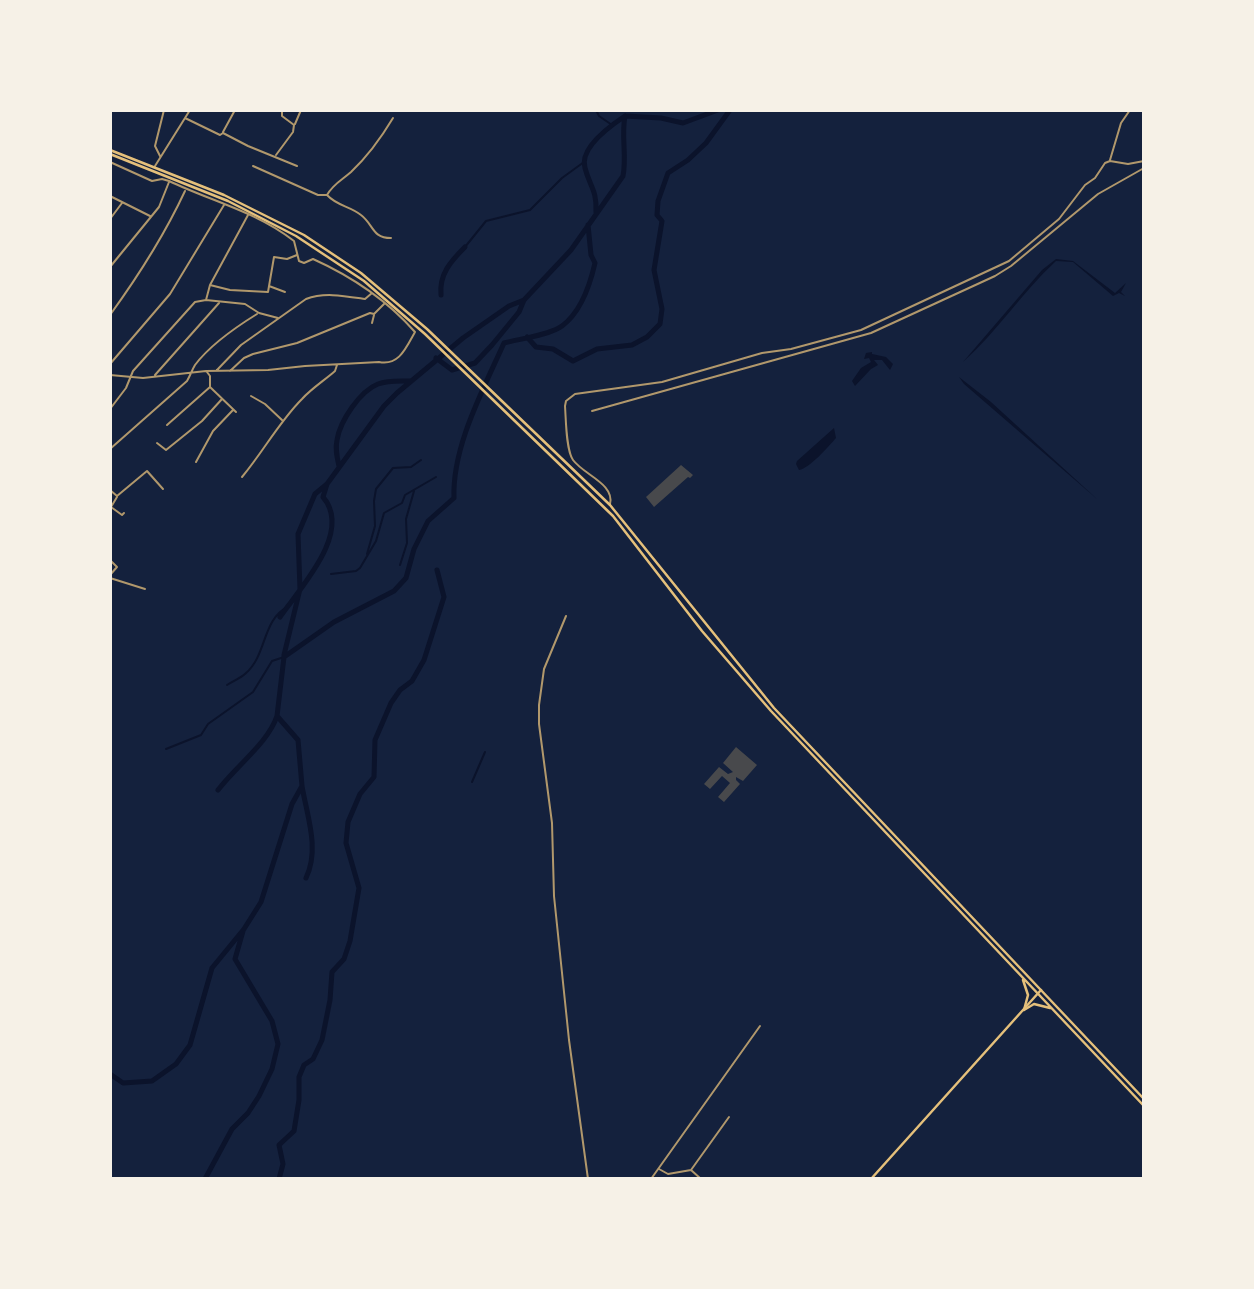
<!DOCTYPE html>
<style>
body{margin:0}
#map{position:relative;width:1254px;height:1289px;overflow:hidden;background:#14213d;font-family:"IBM Plex Sans",sans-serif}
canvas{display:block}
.frame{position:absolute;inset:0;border:112px solid #f6f1e7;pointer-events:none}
</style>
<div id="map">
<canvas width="1254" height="1289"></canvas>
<div class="frame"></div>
</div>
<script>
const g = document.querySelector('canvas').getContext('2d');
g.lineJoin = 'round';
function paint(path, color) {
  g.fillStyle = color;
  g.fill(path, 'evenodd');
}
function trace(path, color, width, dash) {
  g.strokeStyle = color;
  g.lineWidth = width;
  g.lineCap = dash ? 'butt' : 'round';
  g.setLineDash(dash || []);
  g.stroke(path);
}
paint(new Path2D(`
 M1056 259 1073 261 1115 293 1126 283 1121 292 1125 296 1119 293 1113 296 1073 262 1056 261C1022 292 997 332 963 362L1042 270Z
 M872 352V354L886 357 893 364 890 370 882 360H874L878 365 871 369 855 386 852 381 861 368 871 362 869 358 864 359 866 353Z
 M959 377 991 402 1097 499 964 384Z
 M834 428 836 438C828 447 810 468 799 470L796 464 797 461Z`), '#0b132b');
trace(new Path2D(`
 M596 110 599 116 612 125
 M465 247 486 221 530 210 562 178 584 162
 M367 554 375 526 374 501 376 489 393 468 411 467 421 460
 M400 565 407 543 406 519 414 491
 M331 574 356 571 360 568 376 541 384 513 402 503 405 495 436 477
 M227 685C233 681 241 678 246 673 267 655 262 619 288 607
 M166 749 201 735 208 724 253 692 272 661 284 657
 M472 782 485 752`), '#0b132b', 2);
trace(new Path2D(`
 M596 212C597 190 590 187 585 168 579 148 610 126 625 116
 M441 295C439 274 451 261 465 247
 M527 337 536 347 553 349 573 361 597 349 632 345 647 337 660 324 662 309 654 270 662 221 657 215 658 201 668 173 688 160 706 143 730 110
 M436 358 452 370 475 363 492 345 519 312 524 300 571 250 623 176C627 156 621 136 625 116L661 118 683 123 718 110
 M339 466C337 457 335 449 337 440 340 421 360 391 378 384 388 380 400 381 410 381
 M280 617C301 587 353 532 323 497L327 484 384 406 397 393 463 338 509 306 524 300
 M284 655 300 589 298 534 315 494 327 484
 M302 786C307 816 320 849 306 878
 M218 790C236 766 268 743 277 716
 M110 1074 123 1083 152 1081 176 1064 190 1045 212 968 244 929 261 902 292 804 302 786 298 740 277 716 284 657 334 622 394 591 406 578 414 549 428 521 454 498C452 447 483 390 504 343 519 339 550 335 562 326 581 312 590 285 595 263L591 255 588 225
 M205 1179 232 1129 248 1113 259 1096 272 1069 278 1044 272 1021 235 959 243 931
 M279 1179 283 1164 279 1145 294 1131 299 1100V1077L304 1065 313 1059 322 1040 330 1000 332 972 344 959 350 941 359 888 346 843 348 822 360 794 374 777 375 740 391 703 400 690 412 681 424 660 444 597 437 570`), '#0b132b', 5);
paint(new Path2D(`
 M681 465 693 475 690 478 688 477 654 507 646 497Z
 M736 747 757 765 743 781 736 777V780L740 784 724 802 718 797 730 783 722 776 710 789 704 784 719 767 728 774 733 772 723 763Z`), '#48494c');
trace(new Path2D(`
 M185 118 220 135 223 133 248 146 297 166
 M295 124 301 110
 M223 132 235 110
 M276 155 293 132 294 125 282 116V110
 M160 156 155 146 164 110
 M1110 160 1121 123 1130 110
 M110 162 152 181 162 179 169 181C211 201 257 212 294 241L299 261 304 263 313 259C353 277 386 299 415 332 406 348 399 366 379 362L305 366 268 370 206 371 143 378 110 375
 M155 166 190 110
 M253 166 318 195H327C337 206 350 206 361 215 374 225 372 238 391 238
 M327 195C333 184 342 180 351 172 368 156 381 138 393 118
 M110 196 150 216
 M110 219 122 203
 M110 267 159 207 169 182
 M210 285 230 290 268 292 274 257 287 259 297 255
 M269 286 285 292
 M206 300 210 285 248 215
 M110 315C139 275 164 236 185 191
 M372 323 374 315
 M110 364 170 294 224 205
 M217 370 241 345 306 299C324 292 345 296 365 299L372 293
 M230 371 244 358 253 354 297 343 370 313 374 314 385 303
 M207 372 210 376V387L236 412
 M155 375 219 303
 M251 396 265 404 282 420
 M110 409 126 388 133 371 195 302 206 300 245 304 259 313 278 318
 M592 411 871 333 995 276 1011 266 1098 194 1144 168
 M167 425 210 387
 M157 443 166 450 202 421 222 399
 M110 449 187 381C190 376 192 370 195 365 210 345 236 327 257 314
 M196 462 213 431 233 410
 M242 477C263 452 279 422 302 399 312 388 325 380 335 371L337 365
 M110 490 117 496 147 471 163 489
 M610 504C615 484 584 475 573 460 566 450 566 420 565 406L566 401 575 394 662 382 762 353 791 349 861 330 1009 261 1059 219 1085 185 1095 178 1105 163 1110 161 1128 164 1144 161
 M111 507 122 515 124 513
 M111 507 117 497
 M110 560 117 567 110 575
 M110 578 145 589
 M566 616 544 669 539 705V724L552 823 554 896 569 1040 588 1179
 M659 1169 668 1174 691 1170 701 1179
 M691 1170 729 1117
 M651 1179 760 1026`), '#b1986c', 2);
trace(new Path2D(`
 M871 1179 1041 990`), '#e5c07b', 2.5);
trace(new Path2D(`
 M110 150 224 195 304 235 361 273 427 329 610 505 774 708 1144 1099
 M110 154 228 201 296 236 364 281 425 334 613 516 702 631 771 711 1144 1106
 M1023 980 1028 995 1024 1010
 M1024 1010 1034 1004 1050 1008`), '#e5c07b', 2.5);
</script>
